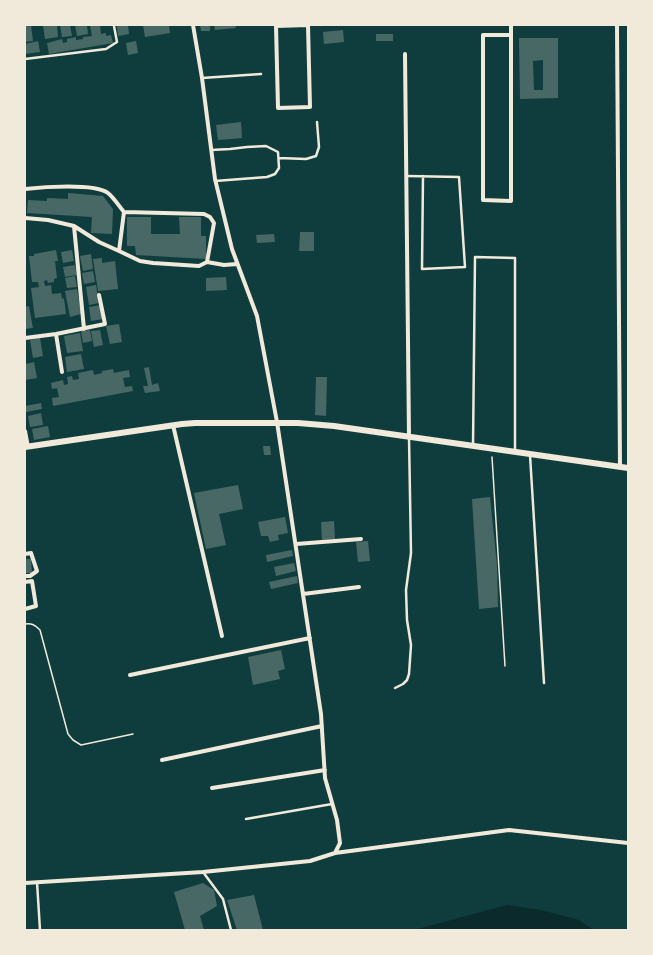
<!DOCTYPE html>
<style>
body{margin:0}
#map{position:relative;width:653px;height:955px;overflow:hidden;background:#0f3d3e;font-family:Quicksand,sans-serif}
canvas{display:block}
.frame{position:absolute;inset:0;border:26px solid #f1e9da;pointer-events:none}
</style>
<div id="map">
<canvas width="653" height="955"></canvas>
<div class="frame"></div>
</div>
<script>
const g = document.querySelector('canvas').getContext('2d');
g.lineJoin = 'round';
function paint(path, color) {
  g.fillStyle = color;
  g.fill(path, 'evenodd');
}
function trace(path, color, width, dash) {
  g.strokeStyle = color;
  g.lineWidth = width;
  g.lineCap = dash ? 'butt' : 'round';
  g.setLineDash(dash || []);
  g.stroke(path);
}
paint(new Path2D(`
 M507 905 541 910 579 920 594 930H414Z`), '#0a2a2b');
paint(new Path2D(`
 M25 25H31L33 41 25 42Z
 M43 25H57L58 37 45 39Z
 M60 25H70L72 36 62 37Z
 M75 25H87L88 34 77 36Z
 M90 25H100L101 34 106 33V36L111 35 113 43 49 54 47 43 62 39 63 43 67 42V39L76 37V40L83 39V37L92 36Z
 M128 25 129 34 118 36 117 26Z
 M143 25H169L170 33 145 37Z
 M200 25H210V31H201Z
 M214 25H235L236 28 215 30Z
 M343 30 344 42 324 44 323 32Z
 M376 34H393V41H376Z
 M519 38H558V98L520 99ZM543 60V90H534L533 61Z
 M38 41 40 52 25 54V44Z
 M136 41 138 53 128 55 126 43Z
 M241 122 242 138 218 140 216 125Z
 M68 193 103 196 113 209 112 234 91 233 92 217 27 213 28 200 47 201V198L68 199Z
 M127 217H151V234H180L179 217H201V236H206V259L136 255 135 246H127Z
 M300 232H314V251H299Z
 M274 234 275 242 257 243 256 235Z
 M56 250 58 261H55L57 278 54 279V282L48 283 47 280 44 281 45 286 51 285 52 294 61 293 62 299 64 298 66 314 35 318 31 288 39 287 38 282H32L29 256H34V254Z
 M72 250 74 261 63 263 61 252Z
 M91 254 93 269 83 271 80 256Z
 M102 258V263L115 261 118 289 98 291 93 259Z
 M75 265 77 275 65 277 63 267Z
 M93 271 95 282 84 284 82 273Z
 M75 276 77 287 67 288 65 278Z
 M226 277 227 290 206 291V278Z
 M96 285 99 303 89 305 86 287Z
 M77 289 81 314 70 317 65 291Z
 M101 305 103 319 91 321 89 307Z
 M29 306 33 328 25 329V307Z
 M119 324 122 342 110 344 106 326Z
 M90 330 92 341 83 343 81 331Z
 M100 330 103 345 94 347 91 331Z
 M80 333 83 351 67 353 64 336Z
 M40 338 43 356 33 358 30 340Z
 M81 354 84 369 67 372 65 357Z
 M34 362 37 378 25 380V364Z
 M149 367 152 385 158 383 160 391 145 393 143 386H148L144 368Z
 M113 369 114 373 129 370 130 377 123 378 125 387 132 386 133 391 53 406 52 398 59 397 57 388 52 389 51 383 63 380 64 385 68 384 67 377 72 376 73 380 79 379 78 373 93 370 94 375 102 373V371Z
 M316 377H327L326 416 315 415Z
 M41 403 42 409 26 412 25 406Z
 M41 413 43 425 30 427 28 416Z
 M48 426 50 437 34 440 32 429Z
 M263 446H270L271 455H264Z
 M238 485 243 509 219 514 226 545 206 549 194 493Z
 M490 497 497 565 498 607 479 609 472 499Z
 M285 517 288 533 278 535 279 540 270 542 268 536H261L258 522Z
 M334 521 335 539 322 540 321 522Z
 M368 541 370 561 358 562 356 542Z
 M292 550 293 556 267 562 266 555Z
 M25 559H31L32 573H25Z
 M294 563 296 571 276 576 274 567Z
 M297 576 298 583 271 589 269 582Z
 M281 650 285 669 278 671 280 679 253 685 248 657Z
 M203 883 214 890 217 906 200 916 204 930H185L174 892Z
 M254 895 263 930H237L227 900Z`), '#486865');
trace(new Path2D(`
 M492 457 505 666
 M25 624C32 623 35 625 40 630L68 734 73 740 81 745 133 734`), '#f1e9da', 1.5);
trace(new Path2D(`
 M25 59 106 49 117 42 114 26
 M202 78 261 74
 M211 150 230 149 247 147 266 146 278 152 279 168 275 174 267 177 215 181
 M279 158 306 159 316 156 319 147 317 122
 M407 176 459 177 465 267 422 269 423 176
 M473 446 475 257 515 258V452
 M530 455 544 683
 M395 688 403 684 407 680 409 674 411 645 407 620 406 590 411 553 409 437
 M246 819 332 804
 M203 872 223 899 231 930
 M37 882 40 930`), '#f1e9da', 2.5);
trace(new Path2D(`
 M193 25 202 78 215 179 232 249 257 316 277 422 321 714 325 778 337 820 340 843 335 853
 M308 25 310 107 278 108 276 26Z
 M617 25 620 467
 M511 35H483V200L511 201V25
 M405 54 409 437
 M25 189C42 187 95 183 108 193 114 198 119 206 124 212L119 251 99 242 74 226 48 220 25 218
 M74 226 84 329
 M119 251 140 261 153 263 199 266 207 262 214 223 210 217 204 214 124 212
 M207 262 224 265 237 264
 M56 334 62 372
 M25 338 56 334 105 324 99 295
 M173 425 222 636
 M25 431 28 447
 M296 544 361 539
 M25 554 31 553 37 571 30 576H25
 M25 582 32 581 36 606 25 609
 M303 594 359 587
 M130 675 310 638
 M162 760 322 726
 M212 788 325 770
 M25 883 203 872 310 861 335 853 509 830 628 843`), '#f1e9da', 4);
trace(new Path2D(`
 M25 447 182 424 195 423H298L334 426 628 468`), '#f1e9da', 6);
</script>
